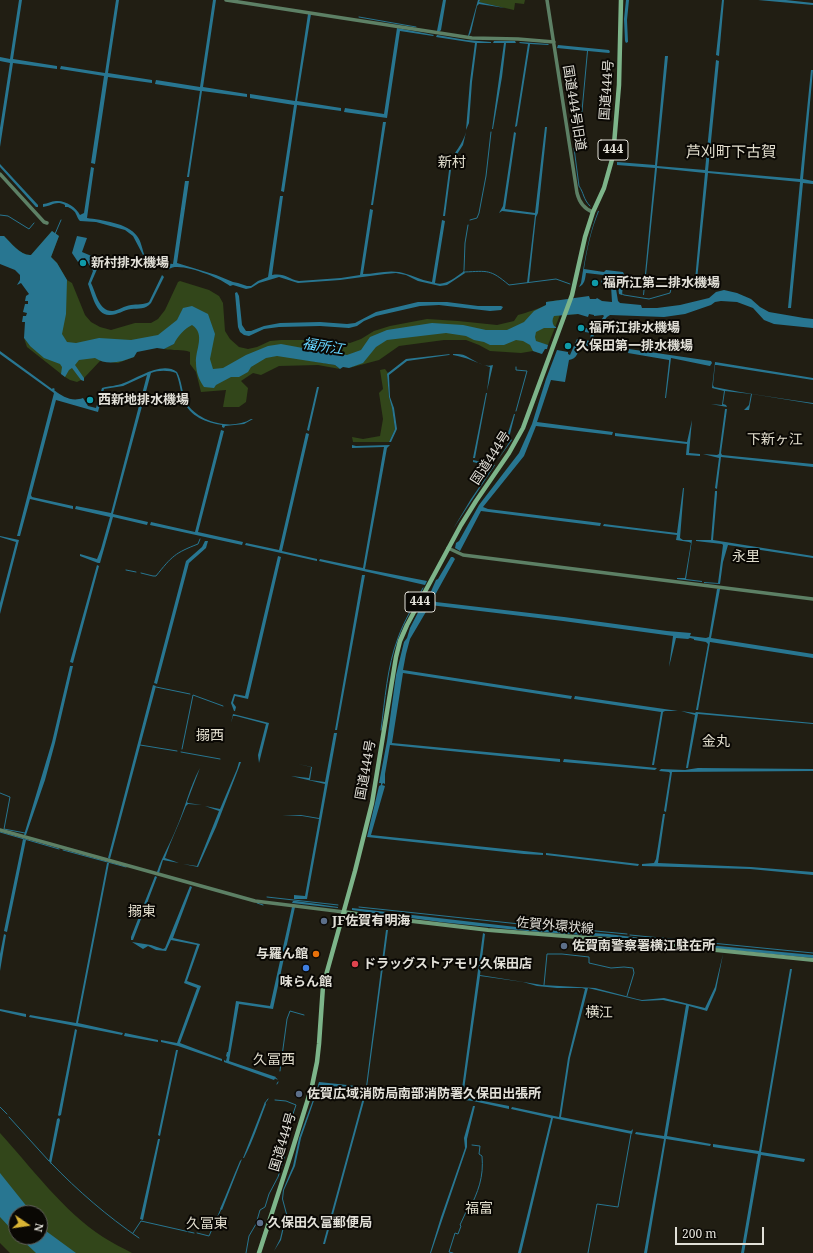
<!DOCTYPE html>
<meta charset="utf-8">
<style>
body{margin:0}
#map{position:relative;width:813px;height:1253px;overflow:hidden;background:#211e13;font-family:"Noto Serif",serif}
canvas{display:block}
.north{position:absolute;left:8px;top:1205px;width:40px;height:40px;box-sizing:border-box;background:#0a0804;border:1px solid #605e59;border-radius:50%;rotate:103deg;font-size:11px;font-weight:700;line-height:16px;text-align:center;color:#e2e0d8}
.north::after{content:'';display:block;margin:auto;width:14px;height:18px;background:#d9b434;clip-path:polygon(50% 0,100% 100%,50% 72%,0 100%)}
.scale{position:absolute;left:675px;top:1227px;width:89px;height:18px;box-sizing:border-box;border:2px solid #e2e0d8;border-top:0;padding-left:5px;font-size:12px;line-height:14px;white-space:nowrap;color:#e2e0d8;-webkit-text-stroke:3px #0a0804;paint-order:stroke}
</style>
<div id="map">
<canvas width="813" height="1253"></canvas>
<div class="north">N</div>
<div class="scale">200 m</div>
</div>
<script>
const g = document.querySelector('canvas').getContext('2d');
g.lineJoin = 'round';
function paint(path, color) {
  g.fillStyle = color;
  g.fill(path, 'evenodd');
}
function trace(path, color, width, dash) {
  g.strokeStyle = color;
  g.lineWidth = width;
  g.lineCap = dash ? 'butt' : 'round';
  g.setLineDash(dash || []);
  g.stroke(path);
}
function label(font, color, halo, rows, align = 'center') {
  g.font = font + ' "Noto Serif","Noto Sans JP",serif';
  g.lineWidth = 4;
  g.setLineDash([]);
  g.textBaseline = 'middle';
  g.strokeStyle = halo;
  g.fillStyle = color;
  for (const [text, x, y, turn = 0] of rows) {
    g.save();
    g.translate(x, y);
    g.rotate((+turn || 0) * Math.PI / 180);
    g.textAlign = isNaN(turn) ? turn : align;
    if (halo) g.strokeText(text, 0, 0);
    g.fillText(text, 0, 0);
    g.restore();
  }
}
paint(new Path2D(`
 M480 0H525L524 4 515 3 514 10 479 2Z
 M52 231 59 236 51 257 57 263 67 280 72 283 85 315 91 322 100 327 111 330 135 323H151L158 319 165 310 178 282 180 281 209 290 219 296 223 303 225 331 230 339 239 347 248 349 257 347 270 341 281 340H326L350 343 361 339 374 331 390 326 427 319 458 321 497 325 514 321 518 315C528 312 536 310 546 305V302L559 300 526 322 503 334 463 327 389 332 362 352 350 358 282 347 221 373 209 369 206 316 158 340 56 347 33 262 0 236H4C11 243 21 256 31 255Z
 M547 313 579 314 560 315 548 345 535 343 528 332Z
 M188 322 201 325 203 382 267 355H279L335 365 340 369 318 365 279 366 261 375 253 373 241 381 248 388 246 402 239 407H223L226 390 201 392 196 372 190 364V352C182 349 173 351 164 349L174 344 173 338Z
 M443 331 522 338 542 354 533 351 521 353 490 351 479 345 466 340H444L399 346 379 360 349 368 362 362 375 347 385 339Z
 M24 338 30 346 134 357 118 363 100 361 84 378V381L81 380 77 382 70 380 65 377 27 347Z
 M385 369 388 373 387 375 389 397 392 408 395 429 389 442H353L352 437 363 439 380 436 383 419 379 393 383 389 380 370Z
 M0 1133C31 1167 64 1212 103 1237 112 1243 123 1248 132 1253H70L40 1228V1213H28L0 1178Z
 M0 1211 16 1229V1237H24L42 1253H10L0 1243Z`), '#32461a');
paint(new Path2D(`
 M19 0H22L13 59 57 66V69L13 63 0 147V128L10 63 0 61V57L10 59Z
 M116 0H119L108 73 152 80V83L108 77 95 164 91 163 104 76 60 69 61 66 105 73Z
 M213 0H216L203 87 247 94V97L202 91 189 177H187L200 91 155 84 156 80 200 87Z
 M443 0H446L441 30 439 32 437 31Z
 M478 0H480L479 2 505 8 479 4 477 6 471 32 469 36H468Z
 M626 0H629L627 20 628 42 626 43 625 41 624 19Z
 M722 0H724L719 56 716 55Z
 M758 0H786L813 3V5Z
 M308 14H311L297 101 341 108V111L297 105 284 192 281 191 294 105 250 98V94L295 101Z
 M397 28 434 35 433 36 400 31 387 118 344 112 345 108 384 114Z
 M437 35 466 40 491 42V43H477L472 82 469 123 466 130 470 81 475 43 436 37Z
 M494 41H515L516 43H506L502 77 493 129H492L504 43H493Z
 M520 42 549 44 548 45 530 44 517 126 515 127 528 44 519 43Z
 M558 45 609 50 610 52 609 53 588 51 579 149H578L587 51 557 48Z
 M665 56H668L657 166 705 170 716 60 719 61 708 171 800 179 811 70H813L803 179 813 181V184L803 183 791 308H788L800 182 708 173 697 280H695L705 173 657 168 644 295H643L655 168 617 165V162L655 165Z
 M383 122H386L373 205H371Z
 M545 127H547L538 213 536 217 529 283H527L535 215 502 211 499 213 503 206 514 132 516 133 505 209 535 213Z
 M466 132 463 145 452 162 445 216H443L450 163C454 152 463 144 466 132Z
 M0 164 38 205V207H36L0 167Z
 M91 167 94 168 87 218C101 220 128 223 137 236 141 241 142 248 144 254L164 263 173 264 185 181H189L177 263 216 275 233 282 238 283 247 286H251L258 281 268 277 280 196H283L272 275C286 273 287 279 299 281L341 278 360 275 370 209 373 210 363 274C375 274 386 270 399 272 410 274 420 280 432 282L442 220 445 221 435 283C446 286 454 278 463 272L464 270 465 273 447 285 440 286 418 281 406 275 396 273 385 274 340 280 298 283 279 277 259 283 251 288 246 289 233 285 230 286C221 278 179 261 169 269L143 255 133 236 125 230 96 222 80 221C75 215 78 212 68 207H65V205C56 200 52 206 43 207V204C48 204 51 201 56 201 65 200 76 207 80 215L84 213Z
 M598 211H599C591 230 587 249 584 269L604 272 606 270 623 272 624 274 622 295 619 294C618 287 619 279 612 276L586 273C585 279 585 284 579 287L581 283C585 258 589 234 598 211Z
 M52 231 59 236 51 257 57 263 67 280 66 314 62 334 67 342 76 343 99 338 131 340 158 335 177 320 183 308 192 306 208 314 215 334 210 359 213 369 223 368 246 355 268 346 281 344 330 353 347 355 361 350 370 337 387 330 432 323 463 325 486 330H507L524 322 534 311 546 305V302L589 296 590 299H596L597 298 602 301 612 302 611 286 609 285 601 284 602 278 610 279 615 283 618 301 620 303 641 305 642 308H657L680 305 709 298 716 292 724 290 737 293 751 299 760 307 769 312 804 318 813 319V328L774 324 764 320 753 308 737 302 721 301 715 302 711 305 685 314 664 317 610 315 607 317 594 333 593 340 596 343 626 348 625 352 581 345C578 352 577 359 569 360L565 382 551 380 537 422 613 432 612 435 536 426 524 456 483 507 488 509 601 523 600 526 481 511 460 551 455 548 456 543 459 541 479 505 519 453 532 424 546 379 557 350 568 352V354L570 355 577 339 590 341 591 333 585 332V328C597 329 597 326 604 316L603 315 594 316V315L589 314 588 317 578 314 554 316C552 319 552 323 554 326L556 327V328H544L536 332 535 337 536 341 548 345 547 349H545L542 354 533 351 530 345 523 341 516 340 504 345H490L484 342 474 340 466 336 446 333 387 340 376 347 363 363 349 368 343 367 340 369 335 365 277 356 266 358 251 367 248 372 239 377H231L216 385 214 388 204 387C199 380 196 372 196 363 195 350 206 334 192 325 185 328 177 337 174 344L164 349 157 348 137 352 134 357C121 362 107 366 95 358L79 360 75 365 84 378V381L81 380 72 368 69 370 65 377 61 374 62 367 60 364 44 358 30 346 24 338 25 322H22L23 316H26L27 313 23 312 25 304H28V301H25L26 296 29 294 21 283 17 285 20 280V275L15 270 0 264V236H4C11 243 21 256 31 255Z
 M77 236 87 238 82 252 101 260 91 283C96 293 99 312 113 311 119 310 124 306 131 305 137 304 144 305 149 302L162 275 164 277 151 303C145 310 139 308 131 309 124 310 117 315 110 315 96 316 92 294 88 284L93 271 85 258 78 262 72 253Z
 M237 292 239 296 242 325 246 331H251L264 326 280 323 320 322 347 324 355 323 376 312 418 302H447L478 306H501L503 307 501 310 490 311 439 305 420 306 376 316 364 321 357 326 349 328 320 326 279 327 264 329 249 336 244 335 240 332 238 327 235 293Z
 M629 349 711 361 712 363 710 366 671 358 666 398H665L669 362V360L628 353Z
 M0 351 52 389 53 388 55 389 54 390C63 397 72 402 83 398L88 406 96 408 102 388C109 386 117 386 124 383 138 378 162 361 177 372 182 381 182 393 186 402 197 422 232 431 251 419H253L244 424 225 426 224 428 222 427V425C207 423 189 416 184 401 180 392 180 382 176 373 169 370 158 370 151 373L113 514 148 522 147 525 113 517 100 563H98L80 556V554L97 559 101 549 110 517 75 509 76 506 111 513 147 375 123 386 104 389 98 412 56 400 31 495 32 497 73 506V509L30 499 20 536H17L54 393 0 354Z
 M450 354 449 355 407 361 389 375 390 397 394 408 397 429 391 442H389L395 429 392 408 389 397 387 374 388 373 406 359Z
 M453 354C458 354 462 354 466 356 474 360 483 368 493 365L487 391 490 367C477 363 466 357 453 355Z
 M715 362 813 378V380L717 365H715L713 385 714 387C747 394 780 398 813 403V404L752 394 749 410H744L749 405 751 394 725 391 723 404 726 405 727 407 711 404 722 405 724 391 712 388Z
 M317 387H319L309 431 307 430Z
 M486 393H487L475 458H473Z
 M725 409H727L721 453 722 455 813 464V467L721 457 717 489 715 488 719 458 703 454 717 455 719 454Z
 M514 414H515L509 438 512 440 497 461 510 441 506 439Z
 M692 420 689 453 700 454V456L686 455 687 444 615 436V433L687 442Z
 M221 430 224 431 198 532 243 542 242 545 150 525 151 522 195 532Z
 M306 433 309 434 282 551 317 559V561L245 545 246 543 279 550Z
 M352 445 356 446 390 445 387 448 365 569 427 581 425 585 319 561 320 559 363 568 384 447 352 448Z
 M473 460 495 465 453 529 471 499 493 467 473 462Z
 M683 488H684L680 538 683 540H692L686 579 702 581V582L677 579V578H685L691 543 689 542 676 540 677 535 603 526 604 524 677 533Z
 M715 491H717V494L713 540 813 556V558L728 545 723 562 720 584 704 583V582L718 583 723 545 722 544 696 541V540H711Z
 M0 536 19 540 0 614V603L16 542 0 537Z
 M205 541H208L206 548 189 563 157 684 154 683 186 561 202 547Z
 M278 556 281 557 248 699 235 696 233 703 236 707 235 711H234L231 703 234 694 245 696Z
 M451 557H453L455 559 434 597V600L436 602 564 617 667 631 691 633 690 636 706 638 709 637 717 589H720L711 638 813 654V658L710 642 698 710H696L708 644 706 642 694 640V639L690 638 688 639 676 638 669 667 673 636 563 621 430 605 410 639 406 654 403 670 572 696 571 699 403 673 392 743 560 759V762L390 745 385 774V784L383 783 382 785 385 786 371 835 543 853V855L524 854 367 837 379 786 381 785V783H379L387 741 396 675 404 642 407 638 410 628 426 597 429 596 436 580 438 579Z
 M97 565 99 566 73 663 70 662Z
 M362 575H365L337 730H335Z
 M70 666H73L55 743 45 780 26 835H24L52 742Z
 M153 685 156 686 110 859 108 858Z
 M575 696 678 711H665L663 712 654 765H652L661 712 574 699Z
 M681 711 695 713 696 712 813 723V724L698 714 688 768H686L695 715Z
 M233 714 269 723 259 763 258 755 266 724 236 716H233L231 723Z
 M334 733H337L307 899H294V895L305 896 319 819 302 816H282L301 815 319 818 325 784 291 776 309 778 311 767 298 764 312 767 310 780 325 782Z
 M564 759 657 768 655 770 563 762Z
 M239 762H241L216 827 198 867 183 864 197 866 219 811 205 806 220 809 237 769Z
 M200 768 187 802 188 803 202 805 188 804 186 806C179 824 171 840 165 858L179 863 163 860 159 873 157 872C162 857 170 844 176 829 185 809 189 788 200 768Z
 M698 768 813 769V771L672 772 666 812 664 811 670 773 669 772 659 771 661 769 685 770Z
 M663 814H665L658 863 751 867 813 872V875L750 869 642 866V864L654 863 656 859Z
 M23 839 26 840 7 932 4 931Z
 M546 853 639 864 638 866 546 855Z
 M107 863H109L78 1023 123 1033 122 1035 29 1017 30 1015 76 1023Z
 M155 876 157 877 133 940H131V937Z
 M190 886 192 887 173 938 200 944 187 981 201 986 180 1043 222 1059V1061L178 1046 161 1042V1040L177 1043 197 988 184 983 197 945 171 940 166 951 156 950 148 946 143 949 132 942 151 945 163 949 165 948Z
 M293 901H296L338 907V908L292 903Z
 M292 907H295L273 1009 239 1004 229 1061 276 1077 274 1080 224 1062V1060L226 1061 227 1057 226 1056 227 1052H228L236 1001 270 1006Z
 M352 908 533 929 608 934 673 942 679 941 708 945 813 955V958L667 944 625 938 527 931 440 922 352 910Z
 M386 930H388L367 1087 413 1092V1094L318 1085 319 1082 366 1087Z
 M483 933 485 934 480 975 542 985 595 988 637 999 642 1000 664 998 705 1008 715 987 723 954 716 990 707 1011 689 1006 667 1136 711 1144 710 1146 666 1139 647 1253H644L664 1139 635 1134 636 1132 664 1136 686 1005 663 1000 642 1001 588 988 570 1058 561 1117 631 1131 633 1129 632 1134 553 1118 521 1253H518L551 1118 511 1109 512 1107 559 1117 568 1058 585 989 582 988H557L537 986 523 982 480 976 463 1097 509 1106V1109L473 1101 416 1094V1092L461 1096Z
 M4 934 6 935 0 971V954Z
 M790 969H792L761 1152 805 1159 804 1162 761 1155 744 1253H741L758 1154 713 1147V1144L759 1151Z
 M0 1009 26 1014V1017L0 1011Z
 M75 1029 77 1030 61 1115 59 1116 58 1115Z
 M125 1033 158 1040V1042L124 1036Z
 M176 1050H178L160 1136 158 1135Z
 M317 1089H318L301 1138 295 1166 284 1190 283 1199 287 1214 281 1240 274 1251 280 1239 286 1214 282 1199 283 1190 293 1166 299 1138Z
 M364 1094H366L325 1244H323Z
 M265 1102 266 1104C259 1122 253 1141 244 1158H243Z
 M473 1106H475L467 1139V1147L431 1253H430L441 1217 465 1148 464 1138Z
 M59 1118 60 1120 51 1164 49 1161 57 1119Z
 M158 1139H160L143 1220 140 1219Z
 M242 1159 222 1210 220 1209C227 1193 233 1177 240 1161Z
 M0 1173 32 1213H16V1234L0 1217Z
 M40 1224 46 1231 76 1253H36L19 1237H40Z`), '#287691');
trace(new Path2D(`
 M359 17 416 27
 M578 149 574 148 579 186C584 193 583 199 590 206
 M0 215 8 216 29 229 34 223
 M470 220 477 218 479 213 486 176 491 132
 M55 234 61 220
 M464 270 465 243 468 225
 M465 272C488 271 490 269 509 285L556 279 570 284
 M622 294 624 295 649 299 670 293 673 281
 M516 411 527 371 516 370V367
 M126 570 136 572
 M141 573 153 576H156C172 556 175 553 198 544L200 539
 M156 687 190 694
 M381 730C385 700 387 667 398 638 404 621 414 605 423 588
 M140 745 177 751
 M182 749 193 695 223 706
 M181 752 220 759
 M0 793 10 797 4 829 25 833
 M0 832 59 849
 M63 850 126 867
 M267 897 338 905
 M257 903 263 905
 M359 907 529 925
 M533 925 627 934
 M630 935 813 953
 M544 985 547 954H562L589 957V963L611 968 624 967 633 968 634 973 627 996
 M280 1071 287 1019 290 1011 304 1015
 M275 1078 277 1079
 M277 1084 278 1082
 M317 1089 319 1085
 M365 1094 366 1090
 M265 1103 268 1099
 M0 1107 7 1114
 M9 1117 49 1161
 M51 1163C78 1191 107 1216 139 1238
 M133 1233 141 1221 194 1233
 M197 1233 209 1236 221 1209
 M246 1253 249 1236 256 1224 260 1210 265 1207 269 1194 278 1177 284 1159 289 1126 296 1105 286 1101 275 1100
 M453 1253 449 1252 455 1233 458 1234 461 1226 460 1225 466 1212 469 1210C478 1192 484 1177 482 1156L479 1154 480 1146 472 1145
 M588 1253 597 1204 618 1207 631 1134`), '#287691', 1);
trace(new Path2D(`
 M226 0 472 38 518 39 554 42
 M547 0 577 193C579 201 584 209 593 212
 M0 174 44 222 47 223
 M448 548 463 555 813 599
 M0 830 255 901 344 912`), '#5d8065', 3.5);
trace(new Path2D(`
 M344 912 386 918 488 930 627 941 813 960`), '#6e9c78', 4);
trace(new Path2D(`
 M259 1253 291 1154 312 1086 317 1062 319 1044 323 986 355 871 372 803 396 657 400 641 407 625 461 525 476 501 509 453 523 428 572 295 585 237 593 212 604 188 613 156 619 85 621 0`), '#7db58a', 4.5);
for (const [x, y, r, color] of [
 [83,263,4,"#0f9aa8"],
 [595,283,4,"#0f9aa8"],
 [581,328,4,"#0f9aa8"],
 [568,346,4,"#0f9aa8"],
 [90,400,4,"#0f9aa8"],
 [324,921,4,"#5c6f8a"],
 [564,946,4,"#5c6f8a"],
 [316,954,4,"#e8710a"],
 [355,964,4,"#e0444e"],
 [306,968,4,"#3f7fe0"],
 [299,1094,4,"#5c6f8a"],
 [260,1223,4,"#5c6f8a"]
]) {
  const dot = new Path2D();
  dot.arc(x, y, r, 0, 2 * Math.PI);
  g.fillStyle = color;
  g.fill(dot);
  trace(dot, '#0a0804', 1.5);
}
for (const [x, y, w] of [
 [613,150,30],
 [420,602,30]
]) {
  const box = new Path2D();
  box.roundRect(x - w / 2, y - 10, w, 20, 3);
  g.fillStyle = '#0a0804';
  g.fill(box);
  trace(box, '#e2e0d8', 1);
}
label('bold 12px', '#e2e0d8', null, [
 ["444",613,150],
 ["444",420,602]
]);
label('13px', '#e2e0d8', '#0a0804', [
 ["国道444号",607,90,-86],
 ["国道444号旧道",574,108,81],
 ["国道444号",491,458,-57],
 ["国道444号",366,770,-80],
 ["佐賀外環状線",555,926,5],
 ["国道444号",283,1142,-73]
]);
label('bold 13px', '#e2e0d8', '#0a0804', [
 ["新村排水機場",91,263],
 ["福所江第二排水機場",603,283],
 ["福所江排水機場",589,328],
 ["久保田第一排水機場",576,346],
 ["西新地排水機場",98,400],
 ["JF佐賀有明海",332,921],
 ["佐賀南警察署横江駐在所",572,946],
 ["与羅ん館",308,954,"right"],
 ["ドラッグストアモリ久保田店",363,964],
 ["味らん館",306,982,"center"],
 ["佐賀広域消防局南部消防署久保田出張所",307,1094],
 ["久保田久富郵便局",268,1223]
], 'left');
label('14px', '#e1ddcd', '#0a0804', [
 ["新村",452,163],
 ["下新ヶ江",775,440],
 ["永里",746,557],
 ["搦西",210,736],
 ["金丸",716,742],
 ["搦東",142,912],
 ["横江",599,1013],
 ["久冨西",274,1060],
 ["福富",479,1209],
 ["久冨東",207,1224]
]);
label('italic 14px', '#64d1fa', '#0a0804', [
 ["福所江",323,347,9]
]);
label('15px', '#e1ddcd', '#0a0804', [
 ["芦刈町下古賀",731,153]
]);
</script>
